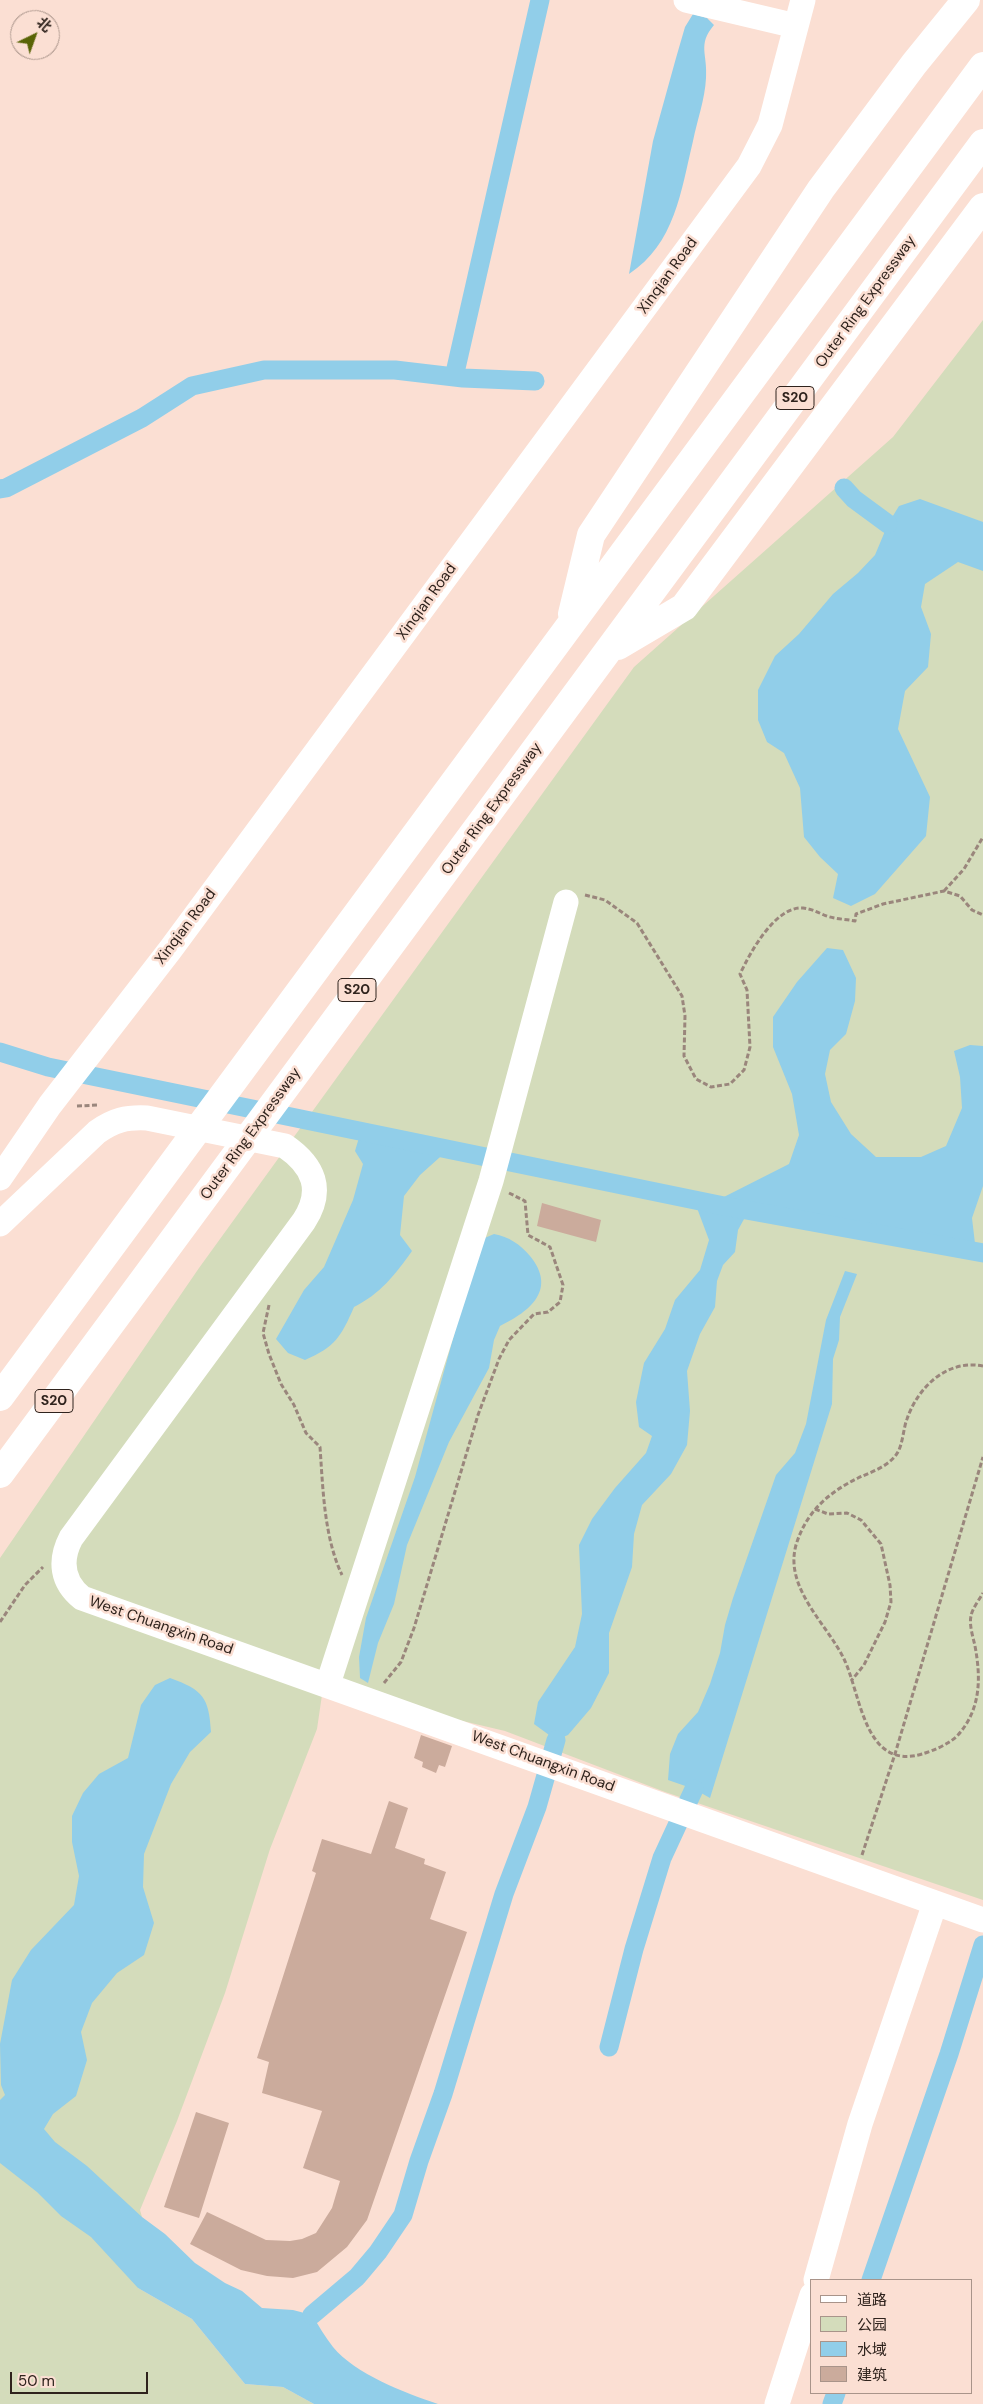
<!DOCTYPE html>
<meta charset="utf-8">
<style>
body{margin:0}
#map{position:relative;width:983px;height:2404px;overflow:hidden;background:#fbdfd3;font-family:"DM Sans","Noto Sans SC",sans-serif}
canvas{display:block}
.legend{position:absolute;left:810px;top:2279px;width:162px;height:115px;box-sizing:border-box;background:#fbdfd3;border:1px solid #a9948a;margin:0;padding:6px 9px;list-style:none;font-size:15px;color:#2f231d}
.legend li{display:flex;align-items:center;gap:10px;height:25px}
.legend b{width:25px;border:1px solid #a9948a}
.north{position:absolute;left:10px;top:10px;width:50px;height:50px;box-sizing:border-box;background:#fbdfd3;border:1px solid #a9948a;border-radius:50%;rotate:42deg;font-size:14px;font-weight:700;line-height:20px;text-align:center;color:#2f231d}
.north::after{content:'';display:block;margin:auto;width:18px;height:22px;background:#596406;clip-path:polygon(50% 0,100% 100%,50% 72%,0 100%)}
.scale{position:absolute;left:10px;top:2372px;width:138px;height:22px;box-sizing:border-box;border:2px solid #2f231d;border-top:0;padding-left:6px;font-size:15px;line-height:18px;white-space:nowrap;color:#2f231d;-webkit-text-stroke:4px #fbdfd3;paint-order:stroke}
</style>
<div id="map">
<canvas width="983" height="2404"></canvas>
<ul class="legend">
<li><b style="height:6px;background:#fff"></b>道路</li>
<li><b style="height:14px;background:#d4dcbb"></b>公园</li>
<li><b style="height:14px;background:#91cee9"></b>水域</li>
<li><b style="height:14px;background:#cbab9c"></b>建筑</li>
</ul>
<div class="north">北</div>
<div class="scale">50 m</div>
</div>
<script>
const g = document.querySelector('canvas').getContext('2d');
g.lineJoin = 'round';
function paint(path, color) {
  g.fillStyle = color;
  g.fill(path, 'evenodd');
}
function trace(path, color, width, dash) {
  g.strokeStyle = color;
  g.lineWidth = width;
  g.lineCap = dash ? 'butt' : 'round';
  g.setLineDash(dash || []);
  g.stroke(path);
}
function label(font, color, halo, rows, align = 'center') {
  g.font = font + ' "DM Sans",sans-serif';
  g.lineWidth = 5;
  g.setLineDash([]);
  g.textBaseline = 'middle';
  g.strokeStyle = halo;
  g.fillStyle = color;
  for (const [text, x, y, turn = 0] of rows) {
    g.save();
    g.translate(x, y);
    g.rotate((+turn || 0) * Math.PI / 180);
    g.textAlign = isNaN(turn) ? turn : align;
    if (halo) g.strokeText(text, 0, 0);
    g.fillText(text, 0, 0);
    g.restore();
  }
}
paint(new Path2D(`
 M983 320V1900L665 1792 505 1731 323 1688 317 1729 270 1849 225 1993 177 2121 140 2210 142 2217 138 2288 192 2319 245 2384 283 2387 314 2404H0V1558L199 1268 634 667 893 437Z`), '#d4dcbb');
paint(new Path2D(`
 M693 14 707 18 714 25C697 45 708 54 706 78 705 99 697 121 693 141 681 191 675 244 629 274L653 141 676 58 685 27Z
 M920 499 983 522V571L958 562 925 584 921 607 931 634 928 667 905 691 898 729 930 797 926 836 875 894 851 906 833 898 838 874 820 857 804 837 800 788 784 753 767 742 758 720V690L775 656 799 634 833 594 858 573 875 555 888 524 899 506Z
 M827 948 843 950 856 978 855 1001 846 1034 830 1050 825 1074 831 1102 851 1134 876 1157H921L946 1146 962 1108 960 1077 954 1051 970 1045 983 1046V1186L972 1218 976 1252 749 1210 738 1230 735 1252 723 1265 717 1281 715 1307 700 1334 687 1371 690 1411 687 1445 671 1474 642 1505 634 1534 632 1567 609 1633V1673L591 1708 568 1735 556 1740 534 1724 538 1702 575 1647 582 1614 579 1545 592 1519 615 1488 646 1453 652 1436 639 1427 636 1402 644 1363 665 1329 675 1300 700 1270 709 1240 694 1200 712 1203 789 1164 799 1135 792 1094 773 1047V1017L797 982Z
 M361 1131 449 1149 420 1175 404 1196 400 1235 412 1251C395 1275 380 1294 354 1307 341 1337 335 1347 305 1360L288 1353 276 1339 304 1290 324 1267 353 1200 363 1164 355 1151Z
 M494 1234C509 1237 520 1244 530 1256 557 1289 531 1311 500 1326L494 1340 489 1368 449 1442 407 1545 394 1604 378 1643 368 1683 360 1678 359 1657 366 1618 415 1477 480 1240Z
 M845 1271 857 1274 840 1317 839 1340 833 1359 832 1404 710 1798 694 1789 668 1780 670 1754 678 1734 698 1712 710 1684 720 1653 725 1625 733 1598 776 1475 795 1453 806 1424 826 1320Z
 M170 1678C203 1690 209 1697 211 1732L190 1752 171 1784 144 1854 143 1887 154 1923 144 1955 117 1973 92 2003 81 2032 87 2060 76 2096 53 2114 44 2129 55 2142 87 2166 142 2217 165 2234 195 2263 225 2283 242 2291 262 2308 293 2310 312 2315C319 2326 325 2337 333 2347 355 2374 405 2393 438 2404H314L283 2387 245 2384 192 2319 138 2288 91 2237 61 2216 37 2192 0 2163V2100L5 2095 1 2085 0 2044 12 1980 31 1950 74 1905 79 1876 72 1842V1816L83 1793 99 1774 128 1758 141 1705 155 1685Z`), '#91cee9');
trace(new Path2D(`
 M454 377 540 0
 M844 488 854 499 888 524
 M0 489 6 488 142 418 192 386 264 370H395L463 378 535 381
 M0 1052 48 1067 724 1206 983 1253
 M609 2047 634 1949 662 1858 694 1789
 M871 2280 949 2054 983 1945
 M312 2315 357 2277 378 2252 403 2215 419 2161 443 2094 504 1894 537 1807 556 1740
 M832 2404 836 2393`), '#91cee9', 19);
paint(new Path2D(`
 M542 1203 601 1220 596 1242 537 1226Z
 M421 1735 452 1746 445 1767 439 1765 436 1773 422 1767 423 1762 414 1758Z
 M389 1801 408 1808 395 1848 425 1859 424 1864 446 1872 430 1919 467 1932 367 2220 347 2247 317 2272 293 2278 267 2276 241 2270 190 2244 207 2212 266 2240 290 2241 302 2239 316 2233 332 2208 340 2181 303 2168 322 2111 262 2093 269 2062 257 2058 316 1873 312 1871 322 1839 371 1854Z
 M196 2112 229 2123 199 2218 164 2207Z`), '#cbab9c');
trace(new Path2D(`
 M944 891 964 869 983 837
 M585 895 605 900 637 923 682 996 685 1016 684 1056 696 1079 711 1087 730 1084 744 1070 750 1047 747 990 740 974C750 953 775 906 803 908 812 909 817 912 824 915 833 919 845 919 855 921L856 914 883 904 944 891 960 896 972 910 983 915
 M77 1106 98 1105
 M269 1305 263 1333 269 1354 281 1384 294 1405 306 1433 320 1447C323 1489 324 1537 342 1575
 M983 1366C947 1359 918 1387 907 1419 903 1429 903 1446 896 1455 887 1467 871 1472 858 1478 828 1493 806 1512 796 1545 784 1588 827 1624 844 1659 861 1694 864 1771 922 1754 933 1751 951 1743 958 1735 981 1709 981 1678 975 1646 973 1637 969 1625 971 1616 972 1609 979 1600 983 1593
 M815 1509 828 1514 847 1513 861 1520 881 1544 890 1585 891 1602 885 1622 864 1665 851 1681
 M0 1622 25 1585 43 1567
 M384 1683 401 1662 414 1628 478 1415 499 1359 509 1340 534 1314 548 1312 560 1302 563 1285 550 1247 528 1235 525 1201 509 1193
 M862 1855 895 1754 983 1457`), '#9a867c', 3, [5, 2.5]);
trace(new Path2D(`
 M686 0 796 26
 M0 1178 50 1105 170 950 749 166 770 125 803 0
 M0 1224 97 1132C114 1120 126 1117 147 1118L285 1146C314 1166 324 1190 304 1221L71 1538C59 1561 62 1582 82 1598L983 1920
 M328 1684 491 1181 566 902
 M816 2280 860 2124 935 1903
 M777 2404 812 2295`), '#fff', 25);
trace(new Path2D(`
 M572 614 591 535 821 189 914 64 966 0
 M618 646 684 607 983 207
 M0 1397 983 66
 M0 1474 983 143`), '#fff', 28);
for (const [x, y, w] of [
 [795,398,38],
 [357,990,38],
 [54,1401,38]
]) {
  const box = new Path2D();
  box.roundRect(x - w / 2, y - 11.5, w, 23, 4);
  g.fillStyle = '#fbdfd3';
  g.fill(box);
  trace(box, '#2f231d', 1);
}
label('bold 14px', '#2f231d', null, [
 ["S20",795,398],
 ["S20",357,990],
 ["S20",54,1401]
]);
label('15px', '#2f231d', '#fbdfd3', [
 ["Xinqian Road",668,276,-54],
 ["Outer Ring Expressway",866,302,-54],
 ["Xinqian Road",427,602,-54],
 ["Outer Ring Expressway",492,809,-54],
 ["Xinqian Road",186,927,-53],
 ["Outer Ring Expressway",251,1134,-54],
 ["West Chuangxin Road",161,1626,19],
 ["West Chuangxin Road",543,1762,20]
]);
</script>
